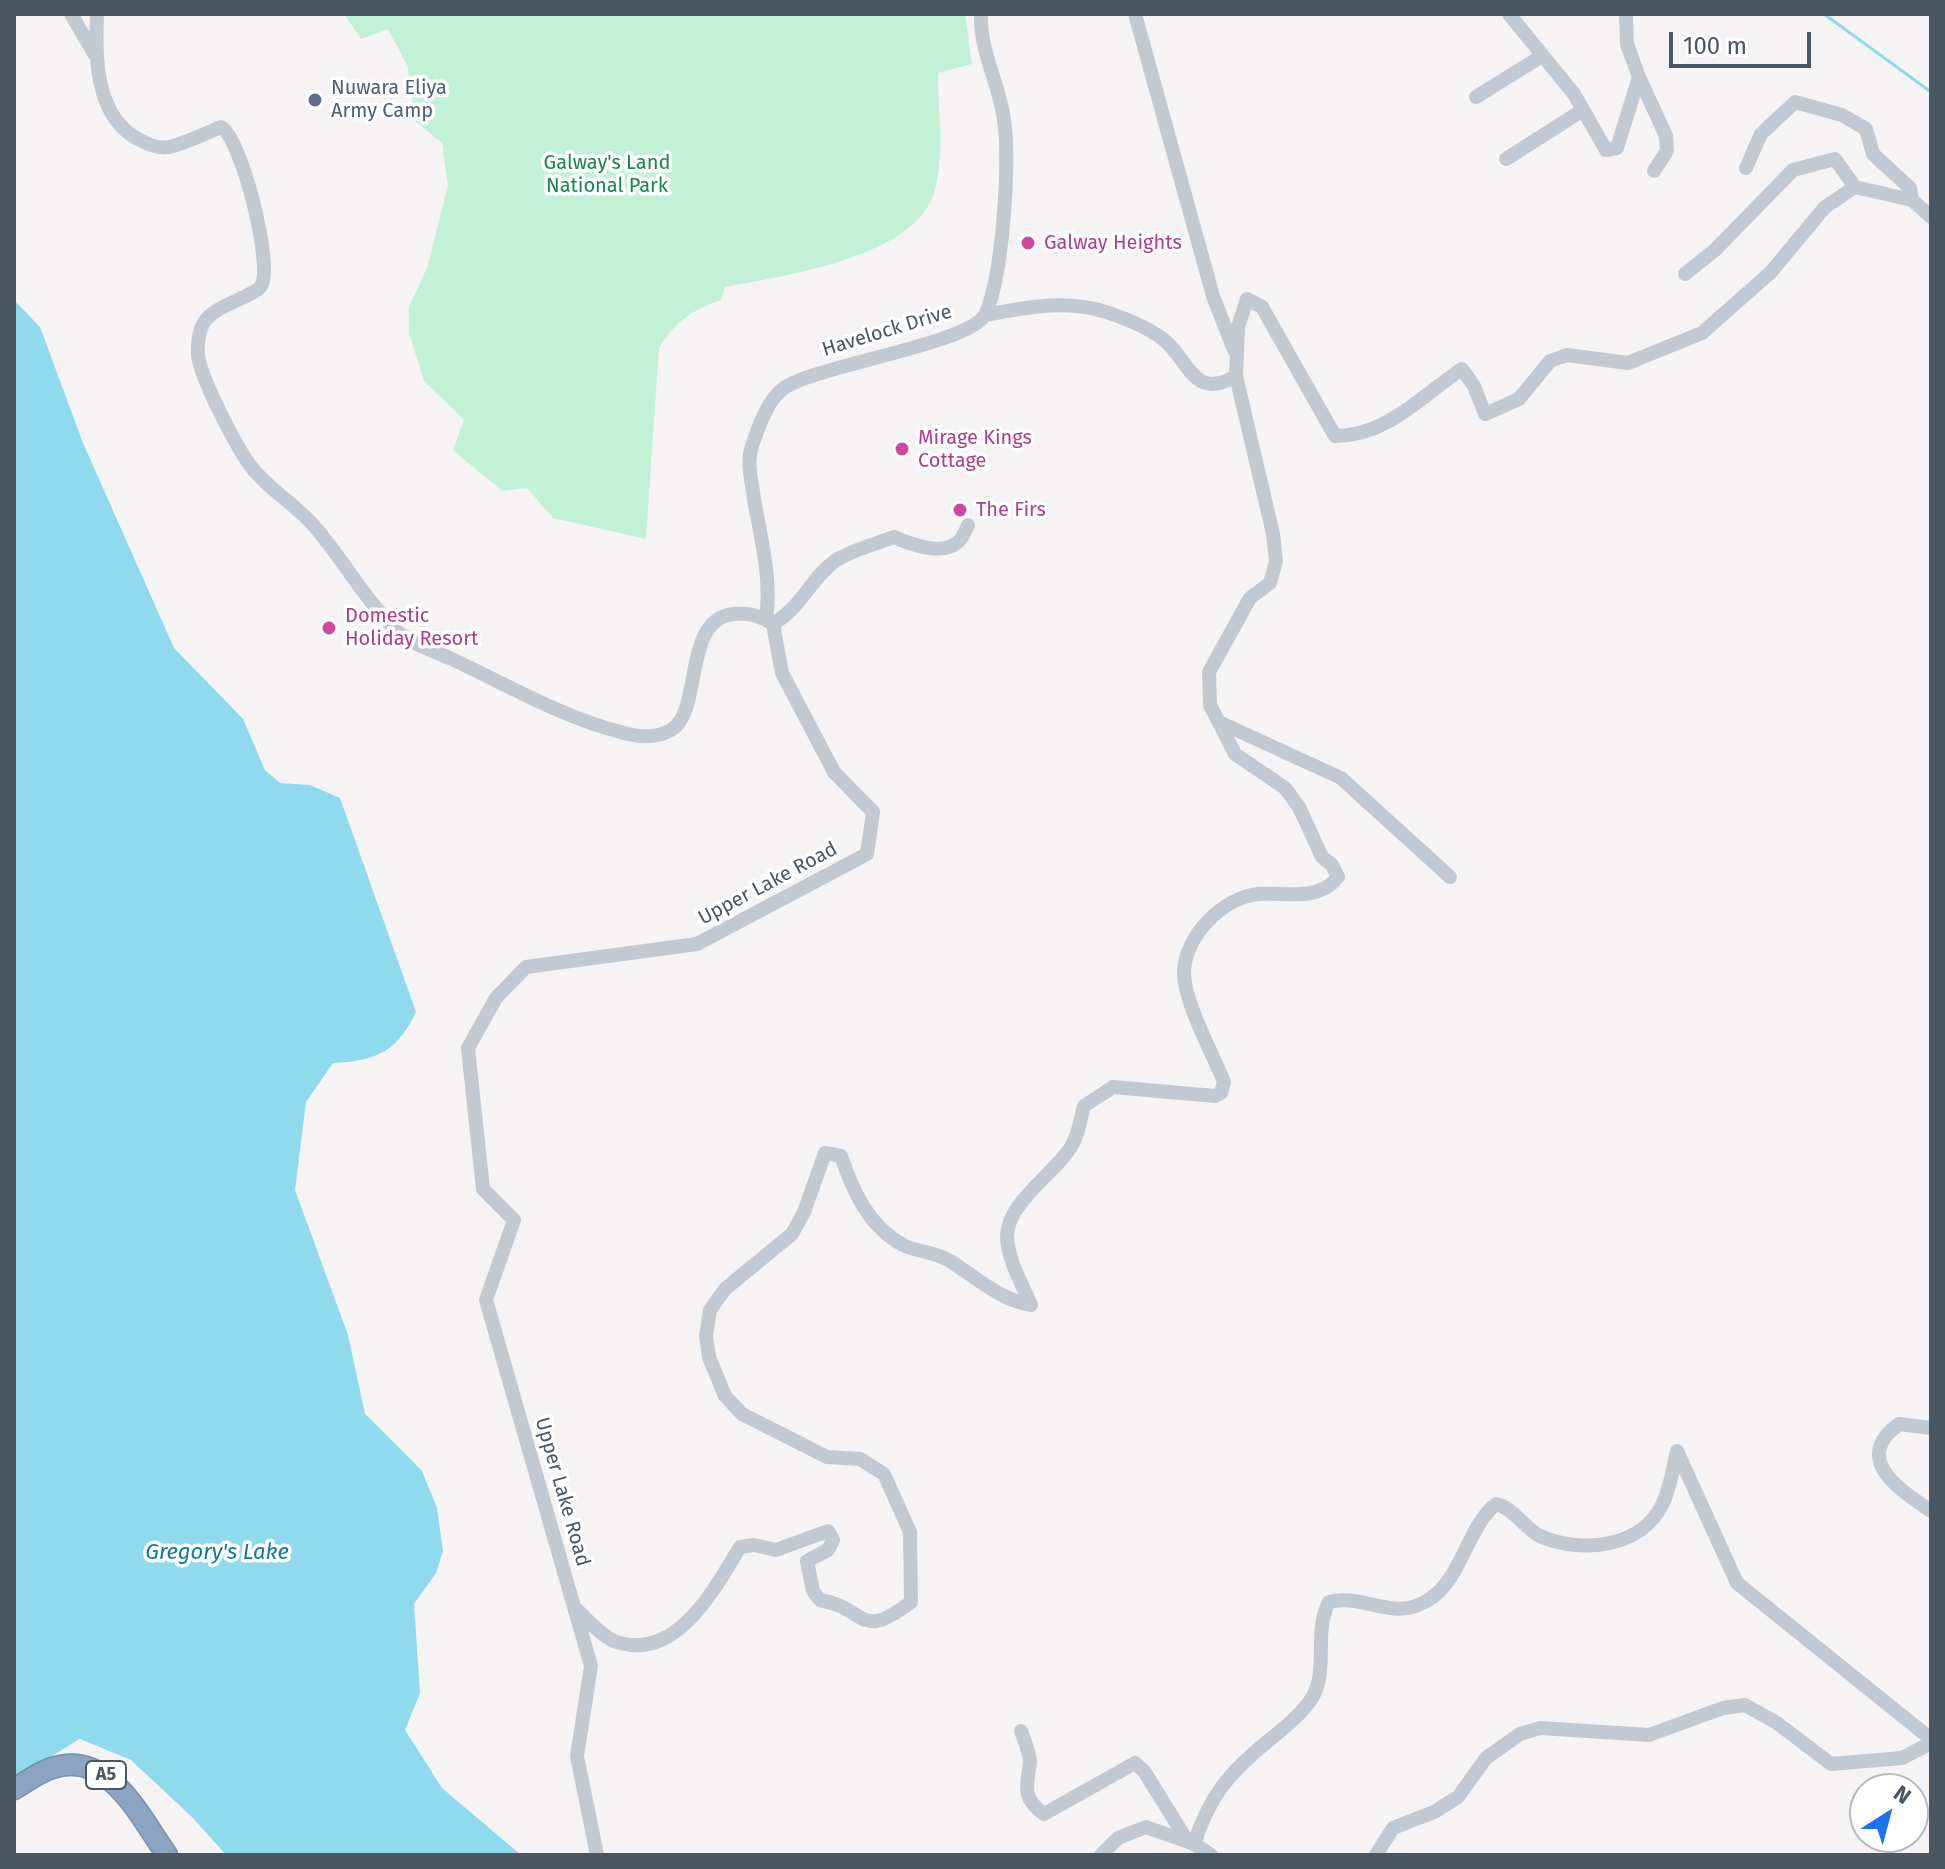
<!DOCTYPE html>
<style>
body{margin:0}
#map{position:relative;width:1945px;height:1869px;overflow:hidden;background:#f5f3f3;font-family:"Fira Sans",sans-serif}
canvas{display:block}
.frame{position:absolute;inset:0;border:16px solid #4a5661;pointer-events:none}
.north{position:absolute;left:1849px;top:1773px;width:80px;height:80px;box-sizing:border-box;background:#fff;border:2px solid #b7bbc0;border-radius:50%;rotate:36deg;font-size:22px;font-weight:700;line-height:32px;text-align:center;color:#4a5661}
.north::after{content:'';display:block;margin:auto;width:28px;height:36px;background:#1a73e8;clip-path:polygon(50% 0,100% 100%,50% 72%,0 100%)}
.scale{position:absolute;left:1669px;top:32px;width:142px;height:36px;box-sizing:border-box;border:4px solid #4a5661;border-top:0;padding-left:10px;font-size:24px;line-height:28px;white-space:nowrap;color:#4a5661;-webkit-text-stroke:6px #fff;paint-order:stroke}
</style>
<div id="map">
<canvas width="1945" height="1869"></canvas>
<div class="frame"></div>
<div class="north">N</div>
<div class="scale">100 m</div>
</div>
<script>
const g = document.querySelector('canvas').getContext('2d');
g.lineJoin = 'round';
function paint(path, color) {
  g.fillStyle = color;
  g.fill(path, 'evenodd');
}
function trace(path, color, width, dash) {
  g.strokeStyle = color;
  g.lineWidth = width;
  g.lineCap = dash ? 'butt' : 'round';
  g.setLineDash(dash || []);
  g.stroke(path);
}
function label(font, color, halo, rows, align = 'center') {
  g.font = font + ' "Fira Sans",sans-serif';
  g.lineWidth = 7;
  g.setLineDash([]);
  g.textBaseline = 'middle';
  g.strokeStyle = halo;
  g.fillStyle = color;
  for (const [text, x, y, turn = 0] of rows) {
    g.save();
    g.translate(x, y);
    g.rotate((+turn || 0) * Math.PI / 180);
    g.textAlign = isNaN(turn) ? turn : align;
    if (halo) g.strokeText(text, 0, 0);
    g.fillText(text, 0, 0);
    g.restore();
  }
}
paint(new Path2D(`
 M344 14H965L972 64 938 73C938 111 945 154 935 190 917 258 782 276 725 287L721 300C693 309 675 322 659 348L646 539 553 518 527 488 502 491 453 450 464 420 424 381 409 333V307L427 268 448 186 442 143 414 120 408 67 388 29 361 39Z`), '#c3f1d5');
paint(new Path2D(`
 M14 300 40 327 83 443 174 648 243 719 265 770 280 783 310 785 340 798 416 1012C397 1052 376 1061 333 1063L306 1102 295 1190 348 1335 365 1414 422 1471 437 1508 443 1551 436 1573 414 1604 420 1693 405 1730 442 1788 521 1855H226L193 1818 131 1760 80 1739 14 1779Z`), '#90daee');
trace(new Path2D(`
 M1824 14 1931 92`), '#90daee', 3);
const highway = new Path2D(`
 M14 1789C26 1782 39 1772 52 1768 109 1749 140 1817 167 1855`);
trace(highway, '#7690ad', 23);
trace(new Path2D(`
 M71 14 95 55
 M97 14C95 57 95 118 140 140 149 145 159 149 169 147 186 143 204 134 221 127 241 137 274 266 261 286 258 291 251 293 246 296 214 312 196 314 198 355 200 377 238 451 253 469 271 491 297 506 315 527 344 561 365 600 398 632 411 644 435 651 452 659 507 685 564 718 624 733 639 737 657 738 671 730 703 712 682 620 733 614 747 612 761 616 773 624L782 673 834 772 873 812 867 854 697 944 526 967 496 998 468 1048 483 1189 514 1220 486 1300 591 1666 577 1756 597 1855
 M1135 14 1213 296 1234 350
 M1509 14 1574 94 1606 150 1617 148 1639 77 1627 44 1626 14
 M1639 77 1666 136 1667 151 1654 171
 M1476 97 1542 56
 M1506 159 1583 110
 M1746 168 1761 134 1795 102 1842 115 1866 129 1873 154 1910 188 1912 200
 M1685 274 1715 250 1793 170 1835 159 1855 187 1912 200 1931 217
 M986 315C1026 307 1068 299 1109 313 1127 319 1149 328 1164 340 1190 361 1193 401 1236 376L1238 327 1247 299 1262 307 1335 436C1388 436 1422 395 1462 369L1474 386 1485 414 1519 399 1550 361 1567 355 1628 363 1702 333 1771 272 1825 207 1855 187
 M766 619C772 580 761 539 754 499 752 481 746 464 752 446 758 428 768 399 784 388 820 364 973 344 986 313 1003 273 1010 163 1004 120 1000 86 979 49 981 14
 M773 624C803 606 809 580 835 561 851 550 876 544 894 537 910 544 942 556 958 542 962 539 966 530 968 525
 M1219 722 1341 778 1450 877
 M1031 1305C1022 1284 1007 1258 1007 1235 1009 1199 1062 1169 1074 1141 1079 1131 1081 1117 1084 1106L1113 1087 1215 1096 1221 1093 1224 1082C1213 1054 1184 1002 1184 973 1185 936 1222 898 1258 894 1285 892 1319 902 1338 877L1332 865 1322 857 1299 807 1285 788 1235 754 1210 705 1209 672 1250 598 1270 583 1276 561 1273 534 1236 376
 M1931 1428 1899 1424C1851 1459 1900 1490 1931 1511
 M1677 1451 1737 1583 1931 1739
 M576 1609C587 1619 600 1635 614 1641 675 1664 714 1590 740 1547L754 1545 776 1550 828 1531 833 1540 828 1550 807 1561 813 1591 820 1600C869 1609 858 1642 911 1602L910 1532 884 1474 860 1459 827 1457 742 1414 725 1396 709 1357 706 1336 710 1310 725 1289 792 1234 804 1212 825 1153 841 1156C853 1191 868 1226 903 1245 918 1252 936 1252 950 1261 976 1277 1000 1300 1031 1305
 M1021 1731C1024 1740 1030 1753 1030 1762 1027 1786 1021 1798 1044 1814L1135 1763 1144 1771 1188 1842
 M1194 1844C1210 1795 1229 1773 1268 1741 1284 1728 1301 1715 1312 1698 1329 1670 1313 1632 1329 1602 1357 1594 1388 1616 1416 1606 1462 1590 1463 1531 1496 1504 1514 1508 1523 1527 1540 1536 1580 1554 1641 1548 1662 1505 1670 1490 1673 1468 1677 1451
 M1101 1855 1118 1838 1146 1827 1194 1844 1211 1855
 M1376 1855 1393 1828 1434 1812 1458 1797 1486 1758 1520 1734 1540 1728 1649 1735 1723 1708 1745 1705 1777 1723 1831 1764 1902 1758 1931 1743`), '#c1cad2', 14);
trace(highway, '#8ba5c1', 20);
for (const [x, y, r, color] of [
 [315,100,8,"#5c6f8a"],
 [1028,243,8,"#d1479c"],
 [902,449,8,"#d1479c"],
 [960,510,8,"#d1479c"],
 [329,628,8,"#d1479c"]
]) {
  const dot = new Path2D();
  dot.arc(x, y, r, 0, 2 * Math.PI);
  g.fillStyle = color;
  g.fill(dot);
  trace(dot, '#fff', 3);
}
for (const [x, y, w] of [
 [106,1775,40]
]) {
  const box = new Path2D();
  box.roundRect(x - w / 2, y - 14, w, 28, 6);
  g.fillStyle = '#fff';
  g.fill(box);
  trace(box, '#4a5661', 2);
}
label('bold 18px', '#4a5661', null, [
 ["A5",106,1775]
]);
label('20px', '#4e5e75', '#fff', [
 ["Nuwara Eliya",331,88],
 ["Army Camp",331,111]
], 'left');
label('20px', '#17864f', '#fff', [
 ["Galway's Land",607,163],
 ["National Park",607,186]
]);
label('20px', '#b23c85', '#fff', [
 ["Galway Heights",1044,243],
 ["Mirage Kings",918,438],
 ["Cottage",918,461],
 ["The Firs",976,510],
 ["Domestic",345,616],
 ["Holiday Resort",345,639]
], 'left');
label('20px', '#4a5661', '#fff', [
 ["Havelock Drive",887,331,-17],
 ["Upper Lake Road",768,884,-28],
 ["Upper Lake Road",562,1492,74]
]);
label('italic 22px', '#0c7c9b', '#fff', [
 ["Gregory's Lake",217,1553]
]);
</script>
